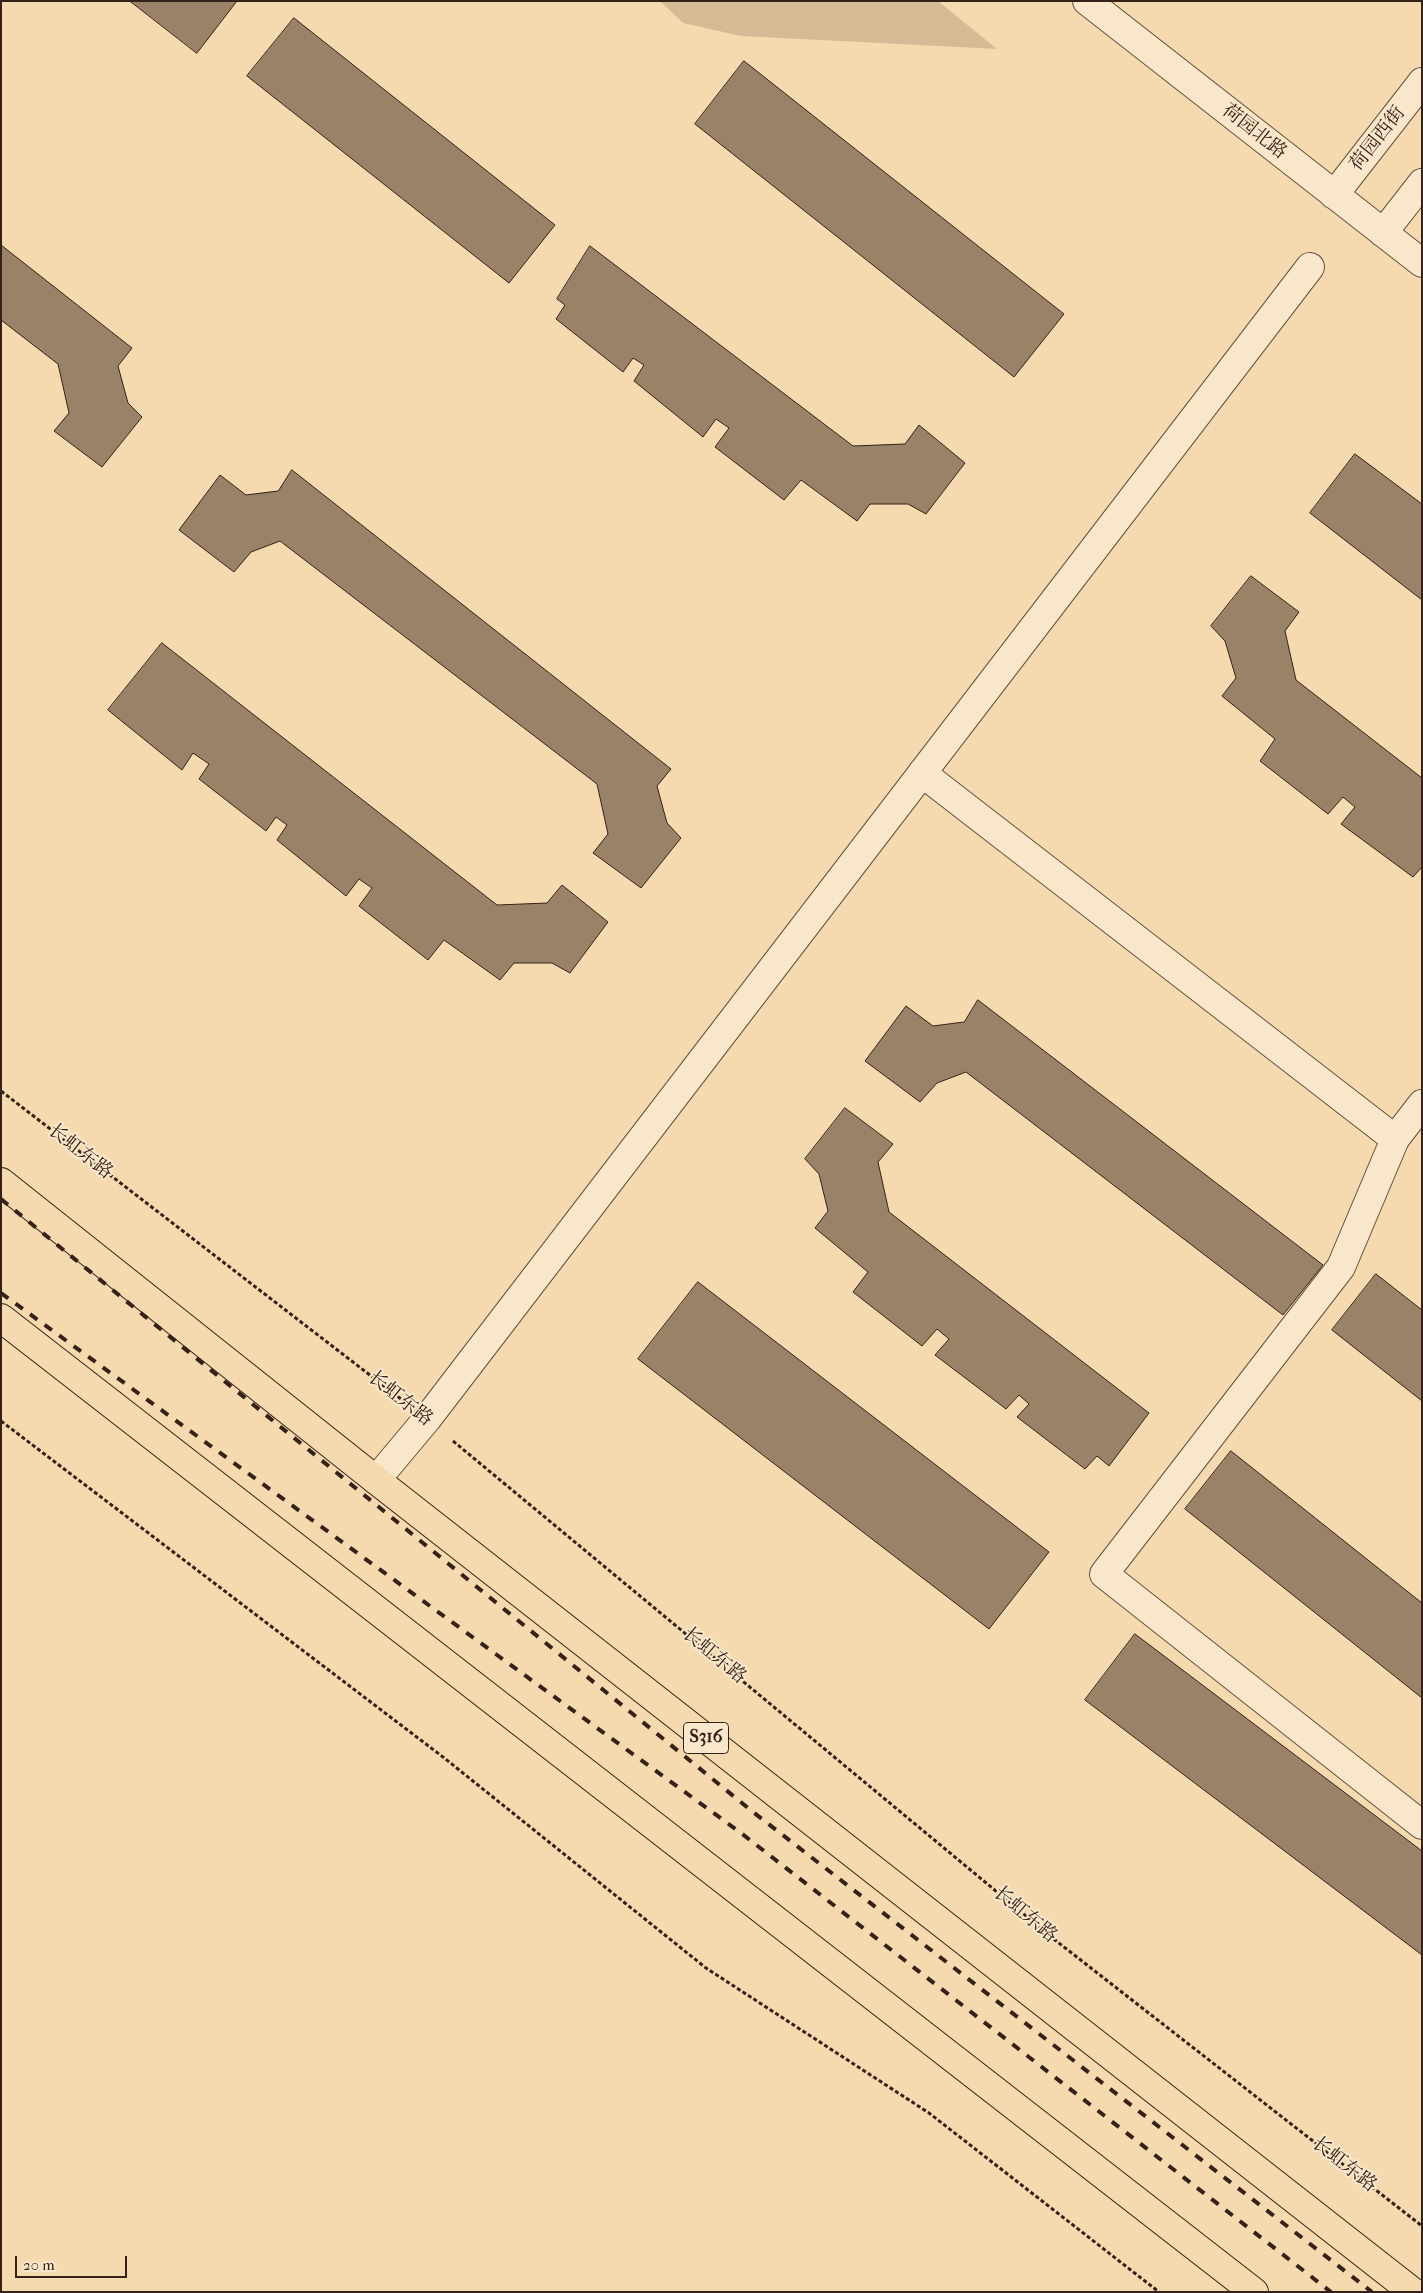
<!DOCTYPE html>
<meta charset="utf-8">
<style>
body{margin:0}
#map{position:relative;width:1423px;height:2293px;overflow:hidden;background:#f6daaf;font-family:"IM FELL French Canon",serif}
canvas{display:block}
.frame{position:absolute;inset:0;border:2px solid #342218;pointer-events:none}
.scale{position:absolute;left:15px;top:2256px;width:112px;height:22px;box-sizing:border-box;border:2px solid #342218;border-top:0;padding-left:6px;font-size:15px;line-height:18px;white-space:nowrap;color:#342218;-webkit-text-stroke:4px #f9e7cb;paint-order:stroke}
</style>
<div id="map">
<canvas width="1423" height="2293"></canvas>
<div class="frame"></div>
<div class="scale">20 m</div>
</div>
<script>
const g = document.querySelector('canvas').getContext('2d');
g.lineJoin = 'round';
function paint(path, color) {
  g.fillStyle = color;
  g.fill(path, 'evenodd');
}
function trace(path, color, width, dash) {
  g.strokeStyle = color;
  g.lineWidth = width;
  g.lineCap = dash ? 'butt' : 'round';
  g.setLineDash(dash || []);
  g.stroke(path);
}
function label(font, color, halo, rows, align = 'center') {
  g.font = font + ' "IM FELL French Canon","Noto Serif SC",serif';
  g.lineWidth = 4;
  g.setLineDash([]);
  g.textBaseline = 'middle';
  g.strokeStyle = halo;
  g.fillStyle = color;
  for (const [text, x, y, turn = 0] of rows) {
    g.save();
    g.translate(x, y);
    g.rotate((+turn || 0) * Math.PI / 180);
    g.textAlign = isNaN(turn) ? turn : align;
    if (halo) g.strokeText(text, 0, 0);
    g.fillText(text, 0, 0);
    g.restore();
  }
}
paint(new Path2D(`
 M660 1H938L997 49 741 36 683 23Z`), '#d5bb95');
const building = new Path2D(`
 M130 1H237L197 53Z
 M294 18 555 225 509 283 247 76Z
 M744 61 1064 314 1014 377 695 124Z
 M1 245 132 348 118 366 128 403 142 417 102 467 54 431 69 413 58 364 1 320Z
 M590 246 853 446 905 444 919 425 965 463 926 514 908 504H870L857 521 801 480 784 500 715 447 729 428 716 419 703 437 634 381 644 365 633 358 623 372 556 319 565 305 557 299Z
 M1355 454 1422 504V600L1310 513Z
 M292 470 671 769 657 786 667 823 681 838 641 888 593 853 608 834 597 784 280 541 251 552 234 572 179 530 220 475 246 495 278 491Z
 M1251 576 1299 612 1285 631 1296 680 1422 778V867L1413 877 1341 824 1355 807 1343 797 1328 814 1260 761 1275 739 1222 696 1236 678 1225 641 1211 626Z
 M162 643 497 905 547 903 562 885 608 922 570 973 552 963H514L500 980 444 940 428 960 359 906 372 888 359 879 346 896 277 840 287 825 276 817 266 831 199 779 209 764 193 753 182 770 108 710Z
 M978 1000 1323 1265 1283 1315 966 1072 937 1083 920 1102 865 1061 906 1006 933 1026 964 1022Z
 M845 1108 893 1144 878 1162 889 1212 1149 1413 1109 1466 1097 1456 1085 1469 1017 1417 1029 1404 1019 1395 1006 1409 935 1355 949 1339 937 1329 922 1346 853 1292 868 1272 815 1228 828 1211 819 1174 805 1159Z
 M1376 1274 1422 1310V1401L1332 1330Z
 M698 1282 1049 1552 989 1629 638 1359Z
 M1231 1451 1422 1603V1698L1185 1509Z
 M1135 1634 1422 1851V1955L1085 1700Z`);
paint(building, '#998267');
trace(building, '#342218', 1);
const minor = new Path2D(`
 M922 773 1395 1139 1422 1104
 M1395 1139 1341 1267 1104 1574 1422 1825`);
const tertiary = new Path2D(`
 M1087 1 1422 263
 M1334 195 1422 82
 M1383 233 1422 183
 M376 1480 427 1419 1310 267`);
const primary = new Path2D(`
 M1 1182 376 1480 1413 2292
 M1 1318 1254 2292`);
trace(minor, '#64503e', 30);
trace(tertiary, '#64503e', 30);
trace(primary, '#342218', 30);
trace(new Path2D(`
 M1 1091 401 1399
 M1 1421 443 1757 706 1968 929 2113 1159 2292
 M453 1441 1055 1940 1422 2226`), '#342218', 3, [4, 2.5]);
trace(minor, '#f9e7cb', 28);
trace(tertiary, '#f9e7cb', 28);
trace(primary, '#f6daaf', 28);
trace(new Path2D(`
 M1 1199 753 1812 1372 2292
 M1 1293 741 1833 1331 2292`), '#342218', 4, [9, 9]);
for (const [x, y, w] of [
 [706,1738,45]
]) {
  const box = new Path2D();
  box.roundRect(x - w / 2, y - 15.5, w, 31, 4);
  g.fillStyle = '#f9e7cb';
  g.fill(box);
  trace(box, '#342218', 1);
}
label('bold 18px', '#342218', null, [
 ["S316",706,1738]
]);
label('19px', '#342218', '#f9e7cb', [
 ["荷园北路",1254,132,38],
 ["荷园西街",1378,139,-52],
 ["长虹东路",80,1152,38],
 ["长虹东路",400,1399,38],
 ["长虹东路",714,1656,40],
 ["长虹东路",1025,1915,40],
 ["长虹东路",1344,2165,38]
]);
</script>
